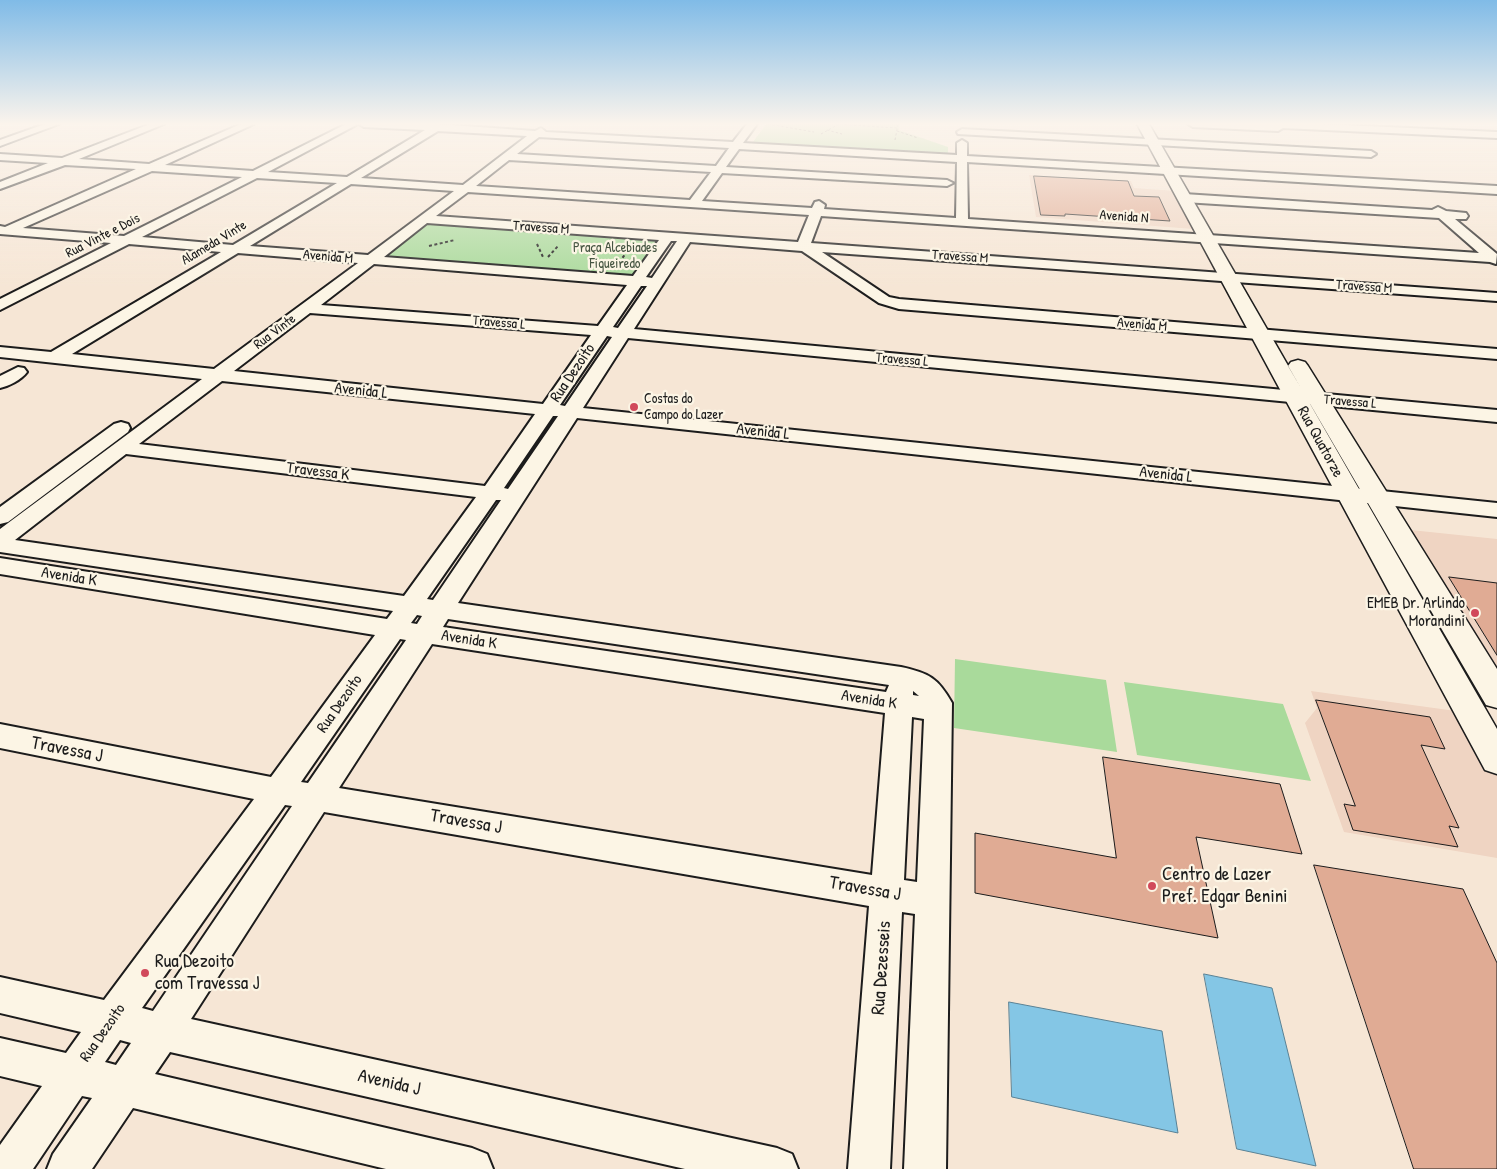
<!DOCTYPE html>
<meta charset="utf-8">
<style>
body{margin:0}
canvas{display:block;background:#f6e6d5}
</style>
<canvas width="1497" height="1169"></canvas>
<script>
const g = document.querySelector('canvas').getContext('2d');
g.lineJoin = 'round';
function paint(path, color) {
  g.fillStyle = color;
  g.fill(path, 'evenodd');
}
function trace(path, color, width, dash) {
  g.strokeStyle = color;
  g.lineWidth = width;
  g.lineCap = dash ? 'butt' : 'round';
  g.setLineDash(dash || []);
  g.stroke(path);
}
function label(font, color, halo, rows, align = 'center') {
  g.font = font + ' "Patrick Hand",sans-serif';
  g.lineWidth = 4.5;
  g.setLineDash([]);
  g.textBaseline = 'middle';
  g.strokeStyle = halo;
  g.fillStyle = color;
  for (const [text, x, y, turn = 0] of rows) {
    g.save();
    g.translate(x, y);
    g.rotate((+turn || 0) * Math.PI / 180);
    g.textAlign = isNaN(turn) ? turn : align;
    if (halo) g.strokeText(text, 0, 0);
    g.fillText(text, 0, 0);
    g.restore();
  }
}
paint(new Path2D(`
 M1029 175 1131 181 1134 188 1176 191 1194 229 1036 217Z
 M1401 529 1497 539V687Z
 M1311 691 1463 712 1497 772V858L1344 832 1305 723 1317 708Z`), '#efd4c2');
paint(new Path2D(`
 M766 124H900L899 130 948 147V153L753 142Z
 M423 219 668 236 636 281 369 260Z
 M955 659 1106 680 1117 752 954 728Z
 M1124 682 1283 704 1311 781 1137 755Z`), '#a9da9b');
const water = new Path2D(`
 M1204 974 1272 988 1316 1166 1237 1149Z
 M1009 1002 1162 1031 1178 1133 1012 1097Z`);
paint(water, '#84c6e5');
trace(water, '#5a8295', 1);
const building = new Path2D(`
 M1034 176 1128 181 1134 196 1159 197 1170 221 1065 214V216L1041 215Z
 M1449 577 1497 583V655Z
 M1316 700 1430 717 1445 749 1421 745 1459 828 1449 826 1458 847 1353 830 1344 804 1355 806Z
 M1103 757 1280 784 1302 854 1196 837 1218 938 975 893V833L1116 858Z
 M1314 865 1463 889 1497 963V1169H1414Z`);
paint(building, '#e0ab94');
trace(building, '#1c1c1c', 1);
const minor = new Path2D(`
 M45 124H59L0 146V140Z
 M150 124H164L79 159 149 164 241 124H254L165 165 253 171 346 124H358L268 172 347 177 425 130 364 127 359 124H438L535 131 541 128 546 132 733 142 747 124H757L743 143 957 155V143L962 140 967 143V156L1497 186V194L967 162 968 219 1479 253 1439 218 1184 202 1178 198 1184 194 1432 210 1438 207 1446 211 1466 213 1468 216 1466 219H1455L1497 254 1496 264 1490 262 821 216 811 243 1497 293V301L822 252 889 297 899 299 1497 349V359L899 309 879 303 802 251 690 242 634 329 1497 410V422L628 338 583 408 1497 503V517L577 418 458 603 901 667C929 673 938 678 952 703L946 1169H904L915 914 902 912 890 1169H848L869 906 324 812 191 1019 777 1148 792 1154 798 1169H685L170 1052 155 1074 472 1148 487 1154 493 1169H386L133 1108 92 1169H47L53 1154 92 1098 82 1096 33 1169H0V1145L42 1086 0 1076V1038L66 1053 81 1032 0 1013V977L104 1000 254 799 0 748V724L271 777 375 635 0 574V558L387 619 393 611 0 552V529L202 379 0 357V347L51 352 221 252 129 244 0 310V299L111 243 0 234V226L5 227 136 169 65 165 0 189V182L48 163 0 160V154L62 158ZM438 131 527 136 463 185 361 178ZM539 137 729 148 716 166 517 154ZM739 149 957 162 956 218 824 209 825 205 819 201 815 202 812 208 702 201 722 173 947 186 953 183 947 180 726 167ZM509 160 711 172 690 200 476 186ZM152 171 242 177 124 236 23 228ZM257 178 337 183 233 245 142 237ZM351 184 454 191 368 255 250 246ZM468 192 809 215 798 242 436 216ZM427 223 659 240 633 276 384 257ZM671 241H677L652 278 646 277ZM238 253 358 263 214 369 72 354ZM374 264 627 285 598 326 321 305ZM641 286H647L618 328 613 327ZM310 313 591 335 543 404 234 371ZM607 336 612 337 565 406 560 405ZM222 381 535 414 485 486 139 444ZM553 416H558L508 489 504 488ZM126 454 476 497 404 596 15 540ZM496 500H501L433 600 427 599ZM417 615 422 616 417 624 411 623ZM448 619 889 685 886 692 443 627ZM400 639 406 640 308 783 301 782ZM432 644 885 713 872 875 339 788ZM913 691 919 696 913 695ZM912 717 924 719 917 882 904 880ZM285 805 292 806 153 1011 142 1008ZM120 1040 131 1043 116 1065 105 1062Z
 M1188 124H1323L1497 132V138L1283 128 1278 131 1193 127Z
 M962 129 1371 151 1376 154 1371 157 958 134 957 132Z
 M18 367 24 368 27 372C21 380 9 386 0 388V376Z
 M121 422 128 424 130 428 128 432 8 522 0 524V507L114 424Z`);
const tertiary = new Path2D(`
 M1137 124H1149L1497 729V774L1485 770Z
 M1298 360 1305 362 1308 366 1497 669V708L1486 705 1288 366 1291 362Z`);
trace(minor, '#1c1c1c', 4);
trace(tertiary, '#1c1c1c', 3);
trace(new Path2D(`
 M768 124 814 132
 M836 124 897 128
 M827 130 842 134
 M897 131 918 138
 M821 134 839 124
 M895 140 898 124`), '#1c1c1c', 1, [2.5, 2]);
trace(new Path2D(`
 M537 244 543 257
 M429 246 455 240
 M548 257 559 245
 M619 262 628 251`), '#1c1c1c', 2, [3, 2.5]);
paint(minor, '#fcf5e5');
paint(tertiary, '#fcf5e5');
const sky = g.createLinearGradient(0, 0, 0, 288);
sky.addColorStop(0, '#80bbe7');
sky.addColorStop(0.43, '#fbf4ec');
sky.addColorStop(1, '#fbf4ec00');
g.fillStyle = sky;
g.fillRect(0, 0, 1497, 288);
for (const [x, y, r, color] of [
 [634,407,5,"#d1495b"],
 [1475,613,5,"#d1495b"],
 [1152,886,5,"#d1495b"],
 [145,973,5,"#d1495b"]
]) {
  const dot = new Path2D();
  dot.arc(x, y, r, 0, 2 * Math.PI);
  g.fillStyle = color;
  g.fill(dot);
  trace(dot, '#fcf5e5', 2);
}
label('14px', '#1c1c1c', '#fcf5e5', [
 ["Avenida N",1124,217,4],
 ["Travessa M",541,228,4],
 ["Rua Vinte e Dois",103,236,-27],
 ["Alameda Vinte",214,243,-31],
 ["Avenida M",328,257,5],
 ["Travessa M",960,257,4],
 ["Travessa M",1364,287,4],
 ["Travessa L",499,323,5],
 ["Avenida M",1142,325,5],
 ["Rua Vinte",275,332,-37],
 ["Travessa L",902,360,5],
 ["Travessa L",1350,402,5]
]);
label('14px', '#465542', '#fcf5e5', [
 ["Praça Alcebiades",615,248],
 ["Figueiredo",615,264]
]);
label('14px', '#1c1c1c', '#fcf5e5', [
 ["Costas do",644,399],
 ["Campo do Lazer",644,415]
], 'left');
label('16px', '#1c1c1c', '#fcf5e5', [
 ["Rua Dezoito",573,373,-56],
 ["Avenida L",361,391,6],
 ["Avenida L",763,432,6],
 ["Rua Quatorze",1320,442,61],
 ["Travessa K",318,472,7],
 ["Avenida L",1166,475,6],
 ["Avenida K",69,577,9],
 ["Avenida K",469,640,9],
 ["Avenida K",869,700,9],
 ["Rua Dezoito",340,704,-55],
 ["Rua Dezoito",103,1033,-55]
]);
label('16px', '#1c1c1c', '#fcf5e5', [
 ["EMEB Dr. Arlindo",1465,604],
 ["Morandini",1465,622]
], 'right');
label('19px', '#1c1c1c', '#fcf5e5', [
 ["Travessa J",67,750,11],
 ["Travessa J",466,822,10],
 ["Travessa J",865,889,10],
 ["Rua Dezesseis",882,968,-86],
 ["Avenida J",389,1083,13]
]);
label('19px', '#1c1c1c', '#fcf5e5', [
 ["Centro de Lazer",1162,875],
 ["Pref. Edgar Benini",1162,897],
 ["Rua Dezoito",155,962],
 ["com Travessa J",155,984]
], 'left');
</script>
